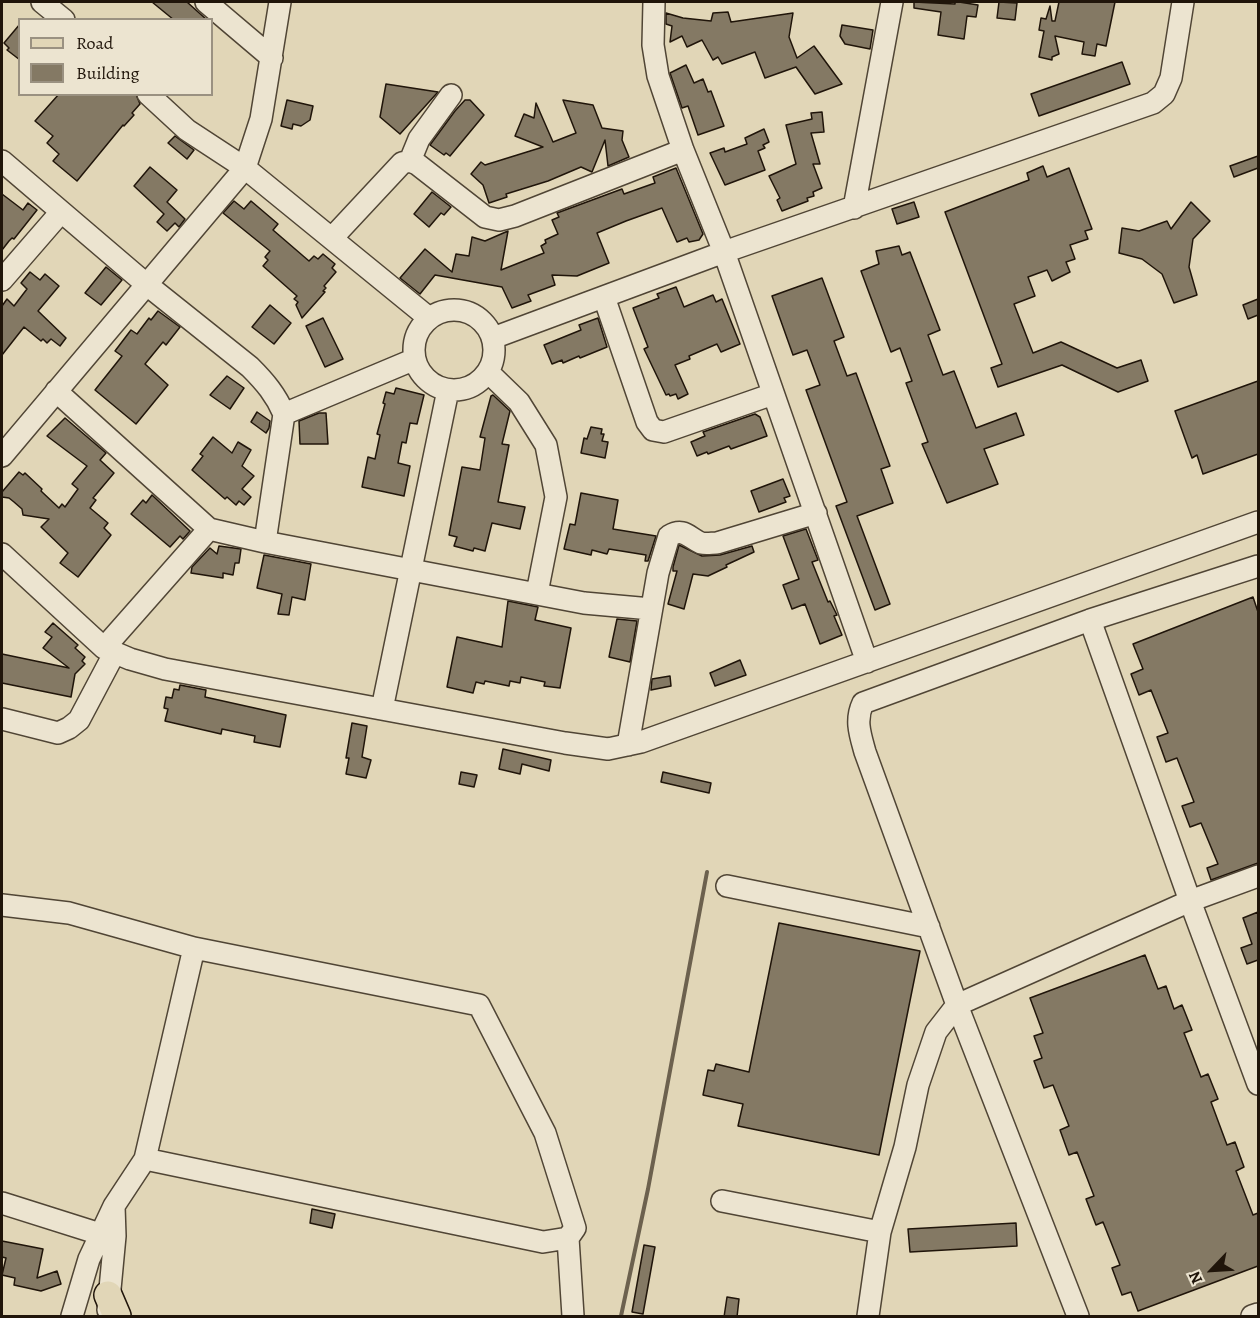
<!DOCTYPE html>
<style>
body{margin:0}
#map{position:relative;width:1260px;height:1318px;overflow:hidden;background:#e1d6b7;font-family:Alegreya,serif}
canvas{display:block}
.frame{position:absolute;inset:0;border:3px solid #20150a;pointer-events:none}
.legend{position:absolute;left:18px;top:18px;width:195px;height:78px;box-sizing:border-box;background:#ece4d0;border:2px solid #9a9181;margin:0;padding:8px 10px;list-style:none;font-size:18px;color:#20150a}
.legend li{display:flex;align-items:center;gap:12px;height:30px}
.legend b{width:30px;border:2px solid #9a9181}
.north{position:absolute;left:1182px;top:1240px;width:60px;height:60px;-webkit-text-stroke:4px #ece4d0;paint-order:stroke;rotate:245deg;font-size:16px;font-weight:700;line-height:24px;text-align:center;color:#20150a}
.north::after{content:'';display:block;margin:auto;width:21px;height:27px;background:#20150a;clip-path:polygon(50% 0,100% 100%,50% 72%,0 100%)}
</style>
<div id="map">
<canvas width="1260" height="1318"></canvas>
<div class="frame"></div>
<ul class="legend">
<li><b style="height:8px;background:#e1d6b7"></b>Road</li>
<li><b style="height:16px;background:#847964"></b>Building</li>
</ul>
<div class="north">N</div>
</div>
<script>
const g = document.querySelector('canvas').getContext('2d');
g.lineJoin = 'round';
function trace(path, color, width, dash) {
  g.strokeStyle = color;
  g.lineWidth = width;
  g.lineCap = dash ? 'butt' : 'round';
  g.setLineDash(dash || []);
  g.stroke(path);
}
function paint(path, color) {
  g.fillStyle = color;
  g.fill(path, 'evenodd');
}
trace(new Path2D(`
 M621 1316 648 1189 707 872`), '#6c614e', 4);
const building = new Path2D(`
 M152 2H187L207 20H174Z
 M914 2 955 4V2H959L978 5 976 17 967 16 964 39 938 35 941 12 914 8Z
 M999 2 1017 3 1015 20 997 18Z
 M1059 2H1115L1106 46 1097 44 1095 56 1082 54 1084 42 1055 36 1059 54 1052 57V60L1039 57 1044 31 1039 30 1041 18 1046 19 1050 6 1052 21H1055Z
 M728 12 731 22 793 13 789 37 797 58 814 46 842 84 815 94 796 67 765 78 755 52 722 64 718 57 713 60 702 40 687 47 682 36 670 42 672 26 666 24V13L683 18 711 21 713 13Z
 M20 24V60L7 50 9 48 4 43Z
 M842 25 873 30 870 49 845 44 840 36Z
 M1122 62 1130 84 1039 116 1031 94Z
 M686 65 694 83 703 79 708 92 711 91 724 126 698 135 688 106 682 108 670 73Z
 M386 84 438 92 400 134 380 117Z
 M59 94H136L140 104 132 113 134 115 124 126 123 125 77 181 53 161 59 154 47 143 53 136 35 121Z
 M287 100 313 106 310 120 301 126 293 124 292 129 281 126Z
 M465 100H470L484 115 450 156 446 153 444 155 430 145 455 111Z
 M563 100 593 105 602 128 623 131 622 140 629 157 608 166 605 140 592 172 581 167 548 181 506 194 507 197 489 203 483 185 471 174 481 162 485 165 543 147 515 136 524 114 534 118 536 103 553 142 576 133Z
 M822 112 824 132 811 133 820 164H813L822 188 813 192 814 196 807 198 808 201 782 211 777 200 780 198 769 176 796 164 786 125 812 119 811 113Z
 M764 129 769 142 763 145 765 148 758 151 765 170 725 185 710 153 724 148 725 152 747 144 745 138Z
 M175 136 194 150 187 159 168 143Z
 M1258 156V168L1234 177 1230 166Z
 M1043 166 1047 177 1069 168 1092 229 1085 231 1088 239 1070 245 1075 259 1066 262 1070 272 1052 281 1047 270 1028 277 1035 296 1014 304 1033 353 1061 342 1117 368 1141 360 1148 381 1118 392 1062 365 998 387 991 368 1002 364 945 212 1029 180 1027 173Z
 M150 167 177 190 167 202 185 219 179 227 175 223 167 231 157 222 164 214 134 186Z
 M676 168 703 234 699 240 689 242 687 238 677 242 662 208 626 221 597 233 609 263 577 276 552 275 555 285 528 295 531 301 512 308 502 287 435 275 420 294 400 278 425 249 452 272 456 254 469 256 472 237 485 241 508 231 501 270 544 253 541 246 546 243 545 240 558 234 552 220 559 217 557 213 622 189 624 194 655 183 653 177Z
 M432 192 451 207 444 215 441 213 429 227 414 214Z
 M2 194 23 210 28 203 37 210 14 239 12 238 9 241 2 250Z
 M234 201 244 209 251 201 278 224 273 230 309 261 314 256 318 259 323 254 335 264 332 268 336 272 324 286 326 288 323 291 325 292 302 318 296 305 298 302 294 299 297 296 263 266 268 260 265 257 270 251 223 213Z
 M914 202 919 217 897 224 892 209Z
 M1191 202 1210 221 1193 239 1189 267 1197 295 1174 303 1162 274 1142 259 1119 253 1122 228 1139 231 1167 221 1171 229Z
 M899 246 902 255 910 252 940 330 928 335 943 375 954 371 976 428 1016 413 1024 435 984 449 998 484 947 503 922 444 928 442 906 383 912 381 900 348 891 352 861 271 879 264 876 251Z
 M106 267 122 280 101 305 85 293Z
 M30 272 40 280 45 274 59 286 38 311 66 338 60 346 51 339 47 343 43 339 41 341 24 327 2 355V306L7 299 14 306 27 289 21 283Z
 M822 278 844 337 834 341 847 376 856 373 890 466 881 469 893 503 857 516 890 604 875 610 836 506 847 502 806 390 820 385 807 350 793 355 772 296Z
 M676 287 684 307 713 295 716 302 722 299 740 344 721 352 717 344 689 356 690 359 675 365 688 394 678 399 676 394 670 396 669 394 666 395 644 349 648 347 633 308 659 298 657 294Z
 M1258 299V315L1248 319 1243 305Z
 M270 305 291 323 274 344 252 327Z
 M158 311 180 327 166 345 163 342 145 364 168 385 136 424 95 390 122 356 115 351 131 330 137 334 149 318 151 320Z
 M323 318 343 359 325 367 306 326Z
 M598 318 607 347 580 358 579 356 563 363 562 360 552 364 544 345 581 330 579 325Z
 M227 376 244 388 230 409 210 395Z
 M1258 381V454L1203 474 1197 455 1192 458 1175 411Z
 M396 388 424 395 417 424 410 423 406 443 402 442 398 463 410 466 404 496 362 487 368 457 375 459 380 435 377 434 385 404 383 403 386 392 394 394Z
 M493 395 510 411 502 444 509 445 498 502 525 507 520 529 492 523 485 551 474 548 473 551 454 546 457 537 449 535 462 467 480 470 485 438 480 437 491 396Z
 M257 412 270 421 269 428 266 433 251 422Z
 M319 413H326L328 444H300L299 421Z
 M755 414 760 417 767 436 731 449 729 446 708 454 707 452 697 456 691 442 705 436 703 432Z
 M65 418 106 453 100 460 114 473 93 498 96 500 90 508 108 523 104 528 111 535 78 577 60 563 68 553 41 527 49 519 23 515 22 509 14 502 9 498 2 497V492L19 472 23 475 25 473 42 489 41 491 59 508 62 504 65 507 78 489 72 484 87 466 47 436Z
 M591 427 602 429 601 434H604L602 441 608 442 605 458 581 453 584 438 587 439Z
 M213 437 232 453 238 442 251 450 242 466 254 476 242 489 251 497 244 505 239 501 236 505 227 497 225 499 192 470 203 456 200 454Z
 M783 479 790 496 784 498 786 502 759 512 751 491Z
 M581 493 618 500 613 529 656 536 648 561H645L646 555 609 549 607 554 592 550 591 555 564 549 570 524 575 525Z
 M152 495 190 531 183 539 180 536 170 547 131 514 143 500 146 503Z
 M806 529 818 560 812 562 828 602 830 601 837 615 834 616 842 635 820 644 805 604 792 609 783 585 799 579 783 536Z
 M679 545 702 556 720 555 752 546 754 552 726 565 727 567 708 576 693 574 684 609 668 604 677 571H673V567Z
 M219 546 241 549 239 563H235L233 575 223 573V578L191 573 192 567 210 548 217 554Z
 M264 555 311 564 305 600 292 597 289 615 278 614 282 594 257 588Z
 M1253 597 1258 612V863L1211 880 1207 868 1218 864 1201 823 1190 827 1182 806 1194 802 1177 758 1166 762 1157 737 1168 733 1151 690 1139 695 1131 674 1143 669 1133 644Z
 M508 601 538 607 535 620 571 628 560 688 544 686 545 682 521 677 520 683 510 681 509 686 485 681 484 684 476 682 473 693 447 687 457 637 502 647Z
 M617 619 637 621 630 662 609 657Z
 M53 623 78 645 75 648 85 657 82 661 85 664 75 674 71 697 2 683V654L69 668 43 648 52 637 45 632Z
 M740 660 746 675 715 686 710 673Z
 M670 676 671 686 651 690 652 679Z
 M180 685 206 690 205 697 286 715 280 747 254 742 255 736 222 729 221 734 165 721 168 709 164 708 166 697 172 698 174 689 179 690Z
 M352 723 367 726 362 757 371 760 366 778 346 774 349 758H346Z
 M503 749 551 760 549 771 522 764 520 774 499 769Z
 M461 772 477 775 474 787 459 784Z
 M663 772 711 783 709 793 661 782Z
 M1258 912V960L1247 964 1241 948 1252 944 1243 918Z
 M779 923 920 951 879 1155 738 1126 743 1104 703 1095 708 1070 714 1071 716 1064 749 1072Z
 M1145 955 1158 989 1166 986 1174 1009 1182 1005 1192 1030 1184 1033 1201 1077 1208 1074 1218 1099 1211 1102 1227 1145 1235 1142 1244 1167 1236 1171 1253 1215 1258 1213V1266L1138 1311 1131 1292 1122 1295 1112 1268 1120 1265 1103 1222 1096 1225 1086 1199 1094 1196 1077 1152 1069 1155 1060 1130 1069 1126 1053 1085 1044 1088 1034 1061 1042 1058 1034 1036 1043 1033 1030 998Z
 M312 1209 335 1214 332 1228 310 1223Z
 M1016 1223 1017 1246 910 1252 908 1229Z
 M2 1241 43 1249 37 1278 57 1271 61 1284 41 1291 14 1285 15 1278 2 1275 6 1258 2 1257Z
 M644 1245 655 1247 643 1314 632 1312Z
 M727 1297 739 1299 737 1317H724Z`);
paint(building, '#847964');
trace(building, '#20150a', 1.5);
const minor = new Path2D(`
 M42 2 64 20
 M206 2 272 58
 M654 2 653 45 658 76 683 150 724 252 867 662
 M148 94 187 130 245 168 429 318
 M2 161 146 284 250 367C265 382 276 395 284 414
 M410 161 419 139 451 95
 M854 208 892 2
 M332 238 402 163 410 161 417 164 485 217 499 220 515 216 683 150
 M2 280 61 212
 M604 297 647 422 653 430 664 432 773 394
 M414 350a40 40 0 1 1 80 0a40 40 0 1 1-80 0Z
 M493 338 724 252 1153 103 1164 94 1171 78 1183 2
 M488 372 519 402 546 445 556 497 537 593
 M56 391 209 529 265 542 584 603 651 609
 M2 456 245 168 261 119 280 2
 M265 542 284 414 415 359
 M2 554 104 648 130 659 165 669 565 743 608 749 641 742 1258 522
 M1090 620 1190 901 1258 1084
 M104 648 209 529
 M382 709 448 390
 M2 719 58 733 69 728 79 720 115 652
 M628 745 658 573 669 536C684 527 689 538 701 543 706 544 712 543 717 543L816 513
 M727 886 929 927
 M2 905 69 913 194 948 479 1005 545 1133 575 1228 568 1238 573 1316
 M145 1159 543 1242 568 1238
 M722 1201 880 1232 868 1316
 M2 1203 100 1234
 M114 1206 145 1159 194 948
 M880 1232 905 1147 918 1085 936 1032 957 1005 1190 901 1258 876
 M72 1316 89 1259 114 1206 115 1236 108 1310
 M1078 1316 957 1005 865 752C860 734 855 720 863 703L1090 620 1258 566
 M1252 1316 1258 1314`);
const major = new Path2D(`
 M108 1295 117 1316`);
trace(minor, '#504535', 24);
trace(major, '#20150a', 30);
trace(minor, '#ece4d0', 21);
trace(major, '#e1d6b7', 27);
</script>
